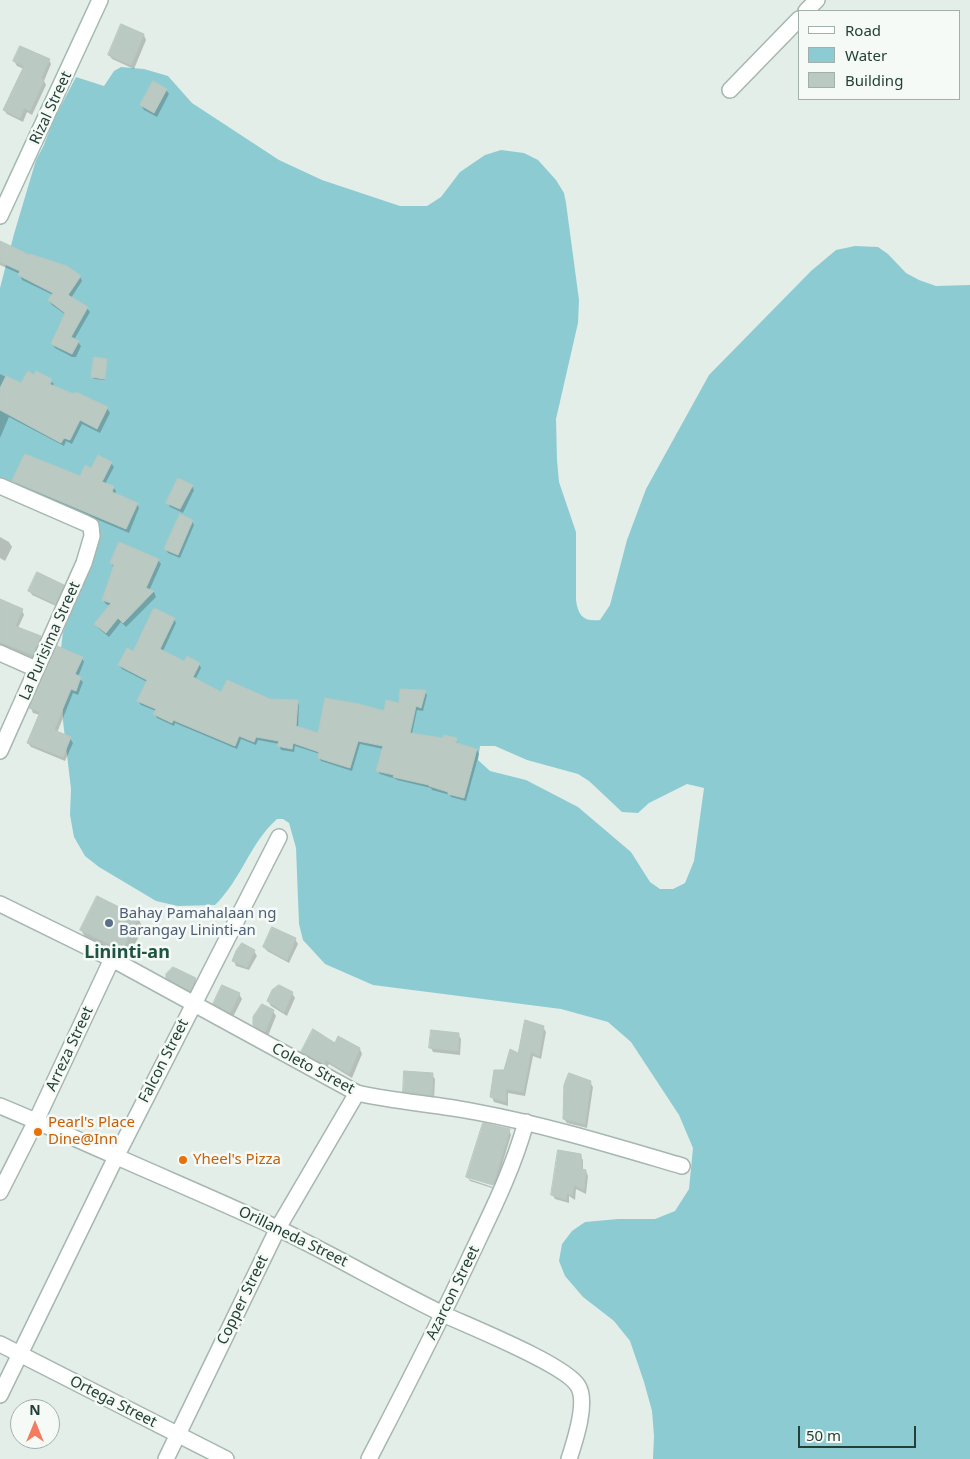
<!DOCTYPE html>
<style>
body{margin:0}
#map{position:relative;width:970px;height:1459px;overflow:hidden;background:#e4eee9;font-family:"Noto Sans",sans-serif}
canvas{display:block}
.legend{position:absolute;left:798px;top:10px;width:162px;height:90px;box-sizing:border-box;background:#f5faf7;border:1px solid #a1b0aa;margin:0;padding:6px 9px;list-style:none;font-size:15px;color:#234037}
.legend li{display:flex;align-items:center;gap:10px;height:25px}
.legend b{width:25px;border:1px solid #a1b0aa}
.north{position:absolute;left:10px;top:1399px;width:50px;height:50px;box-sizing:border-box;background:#f5faf7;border:1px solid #a1b0aa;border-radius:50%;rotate:0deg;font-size:14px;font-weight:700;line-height:20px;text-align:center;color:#234037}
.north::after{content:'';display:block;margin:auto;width:18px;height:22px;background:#f37b5e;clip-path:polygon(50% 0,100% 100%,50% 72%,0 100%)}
.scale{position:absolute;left:798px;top:1426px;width:118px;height:22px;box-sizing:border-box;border:2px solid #234037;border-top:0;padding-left:6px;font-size:15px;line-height:18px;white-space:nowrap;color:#234037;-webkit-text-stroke:4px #f5faf7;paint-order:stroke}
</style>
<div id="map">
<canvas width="970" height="1459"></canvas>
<ul class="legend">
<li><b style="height:6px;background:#fff"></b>Road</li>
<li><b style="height:14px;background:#8dcbd3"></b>Water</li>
<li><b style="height:14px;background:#bac9c2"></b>Building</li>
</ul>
<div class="north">N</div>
<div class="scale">50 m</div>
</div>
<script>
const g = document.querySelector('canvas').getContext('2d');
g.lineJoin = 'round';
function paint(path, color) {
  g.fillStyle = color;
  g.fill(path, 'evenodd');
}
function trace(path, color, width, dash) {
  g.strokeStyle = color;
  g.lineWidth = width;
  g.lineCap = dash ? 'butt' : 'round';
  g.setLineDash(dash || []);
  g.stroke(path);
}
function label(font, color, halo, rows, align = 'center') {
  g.font = font + ' "Noto Sans",sans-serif';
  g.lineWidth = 5;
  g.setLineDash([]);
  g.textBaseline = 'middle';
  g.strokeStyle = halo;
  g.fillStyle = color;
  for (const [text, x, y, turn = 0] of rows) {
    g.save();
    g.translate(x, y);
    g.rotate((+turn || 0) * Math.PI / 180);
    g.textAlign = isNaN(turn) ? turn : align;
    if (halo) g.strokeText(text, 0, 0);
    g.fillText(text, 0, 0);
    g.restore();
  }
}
paint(new Path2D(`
 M121 67 144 69 168 76 192 103 279 160 322 180 400 206H427L441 197 460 172 485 155 501 150 524 153 538 160 556 180 564 193 566 203 579 300 578 323 556 419 557 460 559 482 576 532V600C578 616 584 622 600 620L610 605 627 540 646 489 709 375 811 271 836 250 855 246 878 247 888 254 906 273 919 280 936 286 970 285V1459H653L654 1436 652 1411 644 1382 630 1341 614 1321 583 1297 565 1276 559 1261 562 1244 572 1231 585 1222 618 1219H655L675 1211 689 1189 693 1148 679 1115 631 1042 608 1022 561 1009 373 985 325 964 303 940 299 924 296 848 289 823 283 819H277C250 843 241 880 215 905L178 906 156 901 99 867 85 856 74 837 70 815 71 789 63 721 61 648 63 632 94 556 100 531 96 521 17 491 0 477V288L14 234 36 160 43 147 54 119 76 77 104 86 114 71ZM480 746H495L527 760 578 774 589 781 622 812 638 813 649 803 687 784 704 788 694 861 685 883 673 889H660L650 882 631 852 578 807 526 780 490 771 478 760Z`), '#8dcbd3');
paint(new Path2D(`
 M122 26 144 35 146 40 134 69 112 59 109 55Z
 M49 60 51 64 44 81 46 85 32 115 27 112 23 122 7 114 4 110 24 69 17 66 14 61Z
 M166 90 169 94 157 117 144 110 141 105Z
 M0 242 80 276 82 281 71 298 87 308 90 312 74 340 78 342 81 346 76 357H72L55 348 52 344 66 315 52 305 49 300 53 295 22 280 20 274 0 265Z
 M106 360 105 380 94 379 93 377Z
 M0 374 22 385 34 376 51 380 47 390 52 382 54 384 52 386 107 408 110 413 100 433 82 424 72 444 66 441 64 446 9 417 0 438Z
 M111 463 114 467 105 484 113 487 116 491 115 494 137 504 139 508 129 533 16 485 14 481 80 478 92 470Z
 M192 486 194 490 183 513 170 507 168 503Z
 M192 521 194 525 180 558 168 553 166 549Z
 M0 537 9 542 12 547 5 561 0 558Z
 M158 560 161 564 149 591 154 592 156 597 126 627 121 622 109 637 98 628 96 624 110 606 106 604 103 600 114 568 111 563Z
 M63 586 66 590 58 607 32 595 30 591Z
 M0 600 22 610 24 615 18 628 40 637 43 642 35 659 0 644Z
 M174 619 176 623 163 651 185 663 199 664 201 668 195 680 222 694 269 700 297 702 299 705 298 728 319 735 384 713 425 692 427 695 423 711 417 710 412 734 444 740H456L458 745 477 750 479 754 466 801 451 797 450 795 432 790 431 788 397 780 396 779 380 774 378 771 383 749 360 744 352 771 321 761 319 758 320 754 295 746 294 752 281 750 279 744 258 740 256 745 241 739 237 749 175 723 174 726 157 718 155 714 156 711 141 705 138 701 147 682 122 669 119 665Z
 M82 658 84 662 78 677 83 682 78 695 73 693 57 733 70 738 73 743 65 761 31 747 28 743 40 715 33 713 31 708Z
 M138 918 143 928 127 960 87 940 81 930Z
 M295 939 298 944 289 963 267 951 264 947Z
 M254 951 257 956 249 970 236 966 234 961Z
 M167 978 195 979 197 984 193 995 170 982Z
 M292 993 295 998 287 1016 271 1006 268 1001Z
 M239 994 242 999 233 1017 217 1008 215 1004Z
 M273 1011 276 1016 268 1036 257 1030 254 1025Z
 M543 1027 546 1032 541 1059 533 1056 525 1096 508 1093V1106L494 1102 492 1097 505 1071Z
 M458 1034 461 1039 460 1055 433 1052 431 1048Z
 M335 1045 360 1049 362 1054 352 1078 329 1064 327 1068 305 1056 302 1052Z
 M432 1075 435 1079 434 1100 407 1096 404 1091Z
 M590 1082 593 1087 587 1128 567 1123 564 1119Z
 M509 1130 511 1135 496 1185 469 1177V1179L496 1188 495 1189 470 1181 467 1177Z
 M580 1156 583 1160V1171H586L588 1176 586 1194 576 1189 575 1200 569 1196V1203L555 1199 552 1194Z`), '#0003');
const building = new Path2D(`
 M121 24 144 34 131 65 108 55Z
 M20 46 50 59 41 78 44 80 30 111 24 108 20 118 3 110 24 66 13 61Z
 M153 81 167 89 154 113 140 105Z
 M0 241 30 255V254L67 266 81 276 68 295 88 307 71 337 79 341 72 354 51 344 65 313 48 300 53 293 18 275 20 271 0 262Z
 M94 357 107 359 105 379 91 377Z
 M28 371 34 375 36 371 52 379 49 384 74 394 76 392 108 407 97 429 80 420 70 440 64 438 61 443 0 410V388L6 376 21 383Z
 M25 454 80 476 85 465 91 468 98 455 112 462 102 482 114 486 112 492 138 503 126 529 12 481Z
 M178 478 193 485 180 509 166 503Z
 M180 514 193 520 178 555 164 549Z
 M119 542 159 559 146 588 154 591 123 623 118 618 106 633 94 624 111 603 102 600 114 565 110 563Z
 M37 572 64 585 56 604 28 591Z
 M0 599 23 609 15 626 41 636 33 655 0 642Z
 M154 608 175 618 160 649 184 661 187 656 200 663 193 677 221 692 227 680 270 699 298 700 296 726 318 733 325 698 359 704 384 711 386 700 399 703 400 689 426 690 421 708 416 706 410 733 443 738 444 735 457 738 456 743 477 749 464 798 448 794V792L429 786V785L393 777 394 775 376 771 383 746 358 741 350 768 318 758 319 752 293 743 292 749 277 746 279 741 256 737 254 742 239 736 235 746 173 720 172 723 153 714 156 709 137 701 147 680 118 665 127 648 133 651Z
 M57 646 83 657 75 674 81 677 76 691 71 689 54 730 71 737 63 757 27 743 40 712 29 708Z
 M97 896 139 917 122 950 80 930Z
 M272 927 296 938 287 960 263 947Z
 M242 943 255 950 247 967 232 961 236 951Z
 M173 967 196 978 190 991 166 978V974Z
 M222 985 240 993 230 1013 213 1004Z
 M279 985 293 992 284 1012 267 1001 272 990Z
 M262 1004 274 1010 265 1032 253 1025V1017Z
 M525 1020 544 1026 539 1056 531 1052 523 1092 506 1089V1102L490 1097 494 1070H504L510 1049 518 1053Z
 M313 1029 335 1043 338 1036 360 1048 349 1074 326 1060 324 1064 301 1052Z
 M431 1030 459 1033 458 1051 429 1048Z
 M404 1071 433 1073 432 1096 403 1092Z
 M569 1073 591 1081 585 1124 563 1119 564 1085Z
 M483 1123 510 1129 493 1185 466 1177Z
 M558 1150 581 1154 582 1169 586 1170 584 1190 574 1185 572 1196 567 1193 566 1200 551 1195Z`);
paint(building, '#bac9c2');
trace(building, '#b7c8c0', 1);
const street = new Path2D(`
 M806 11 817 0
 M730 90 799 19
 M0 486 85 523 91 526 92 536 84 563 0 751
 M0 653 36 669
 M0 904 112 959 357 1093C396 1102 437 1104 476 1112 546 1125 614 1146 682 1166
 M0 1106C39 1122 76 1139 115 1156 169 1180 224 1203 277 1228 334 1255 389 1288 445 1315 471 1327 566 1365 578 1386 588 1402 575 1441 569 1459
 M0 1192 36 1121 112 959
 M0 1344 226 1459
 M0 1395 116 1157 279 837
 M166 1459 278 1228 357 1093
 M369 1459C404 1391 439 1324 471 1255 492 1211 513 1169 526 1122`);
const secondary = new Path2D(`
 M0 216 100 0`);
trace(street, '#a6b6b0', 18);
trace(secondary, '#a3bab1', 18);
trace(street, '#fff', 15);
trace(secondary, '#fff', 15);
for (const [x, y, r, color] of [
 [109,923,5,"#5c6f8a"],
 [38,1132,5,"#e8710a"],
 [183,1160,5,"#e8710a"]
]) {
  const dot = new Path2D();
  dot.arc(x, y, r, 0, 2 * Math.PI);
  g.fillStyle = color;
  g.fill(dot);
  trace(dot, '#f5faf7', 2);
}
label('15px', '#234037', '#f5faf7', [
 ["Rizal Street",51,108,-65],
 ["La Purisima Street",50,641,-66],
 ["Arreza Street",70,1049,-65],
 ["Falcon Street",164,1061,-63],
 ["Coleto Street",313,1069,28],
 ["Orillaneda Street",293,1237,26],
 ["Azarcon Street",453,1293,-64],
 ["Copper Street",243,1300,-64],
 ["Ortega Street",113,1402,27]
]);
label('15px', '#4e5e75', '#f5faf7', [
 ["Bahay Pamahalaan ng",119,914],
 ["Barangay Lininti-an",119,931]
], 'left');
label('15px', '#c56008', '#f5faf7', [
 ["Pearl's Place",48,1123],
 ["Dine@Inn",48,1140],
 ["Yheel's Pizza",193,1160]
], 'left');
label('bold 18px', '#1f5343', '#f5faf7', [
 ["Lininti-an",127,953]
]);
</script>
